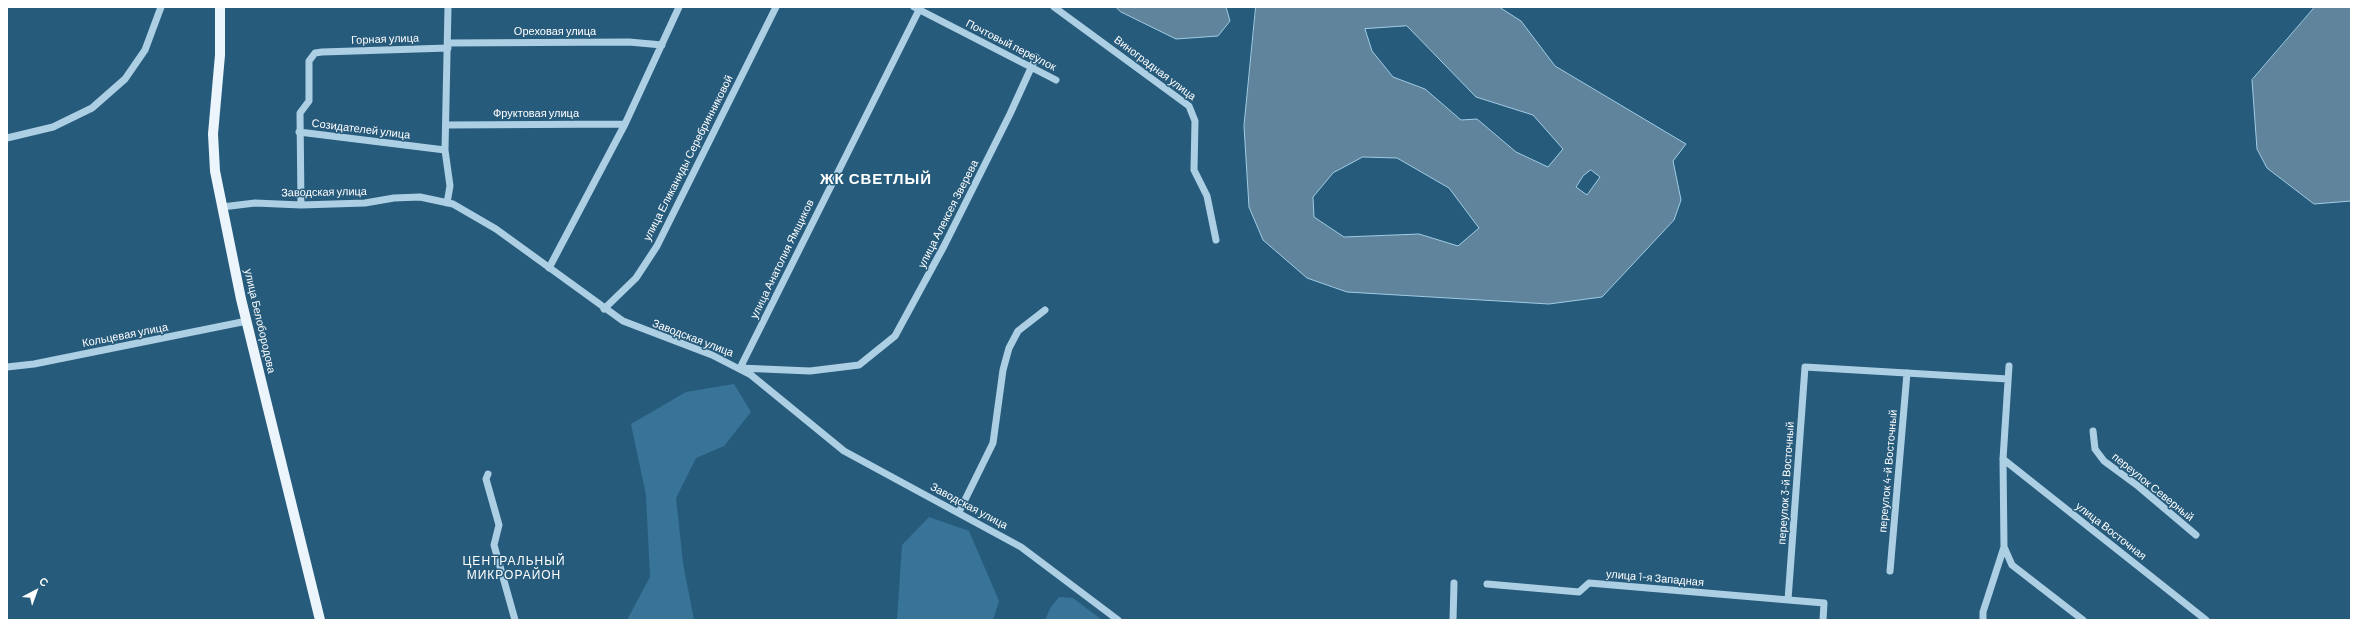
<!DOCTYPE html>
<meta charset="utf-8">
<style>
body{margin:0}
#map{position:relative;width:2358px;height:627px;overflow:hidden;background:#275b7c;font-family:Barlow,sans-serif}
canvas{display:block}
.frame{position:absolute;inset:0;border:8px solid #fff;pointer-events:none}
.north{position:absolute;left:16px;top:571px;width:40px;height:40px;-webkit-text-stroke:3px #275b7c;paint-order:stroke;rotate:41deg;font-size:11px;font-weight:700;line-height:16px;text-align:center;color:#fff}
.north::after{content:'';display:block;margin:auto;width:14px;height:18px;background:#fff;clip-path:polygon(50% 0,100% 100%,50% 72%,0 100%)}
</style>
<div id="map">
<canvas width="2358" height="627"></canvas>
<div class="frame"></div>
<div class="north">С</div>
</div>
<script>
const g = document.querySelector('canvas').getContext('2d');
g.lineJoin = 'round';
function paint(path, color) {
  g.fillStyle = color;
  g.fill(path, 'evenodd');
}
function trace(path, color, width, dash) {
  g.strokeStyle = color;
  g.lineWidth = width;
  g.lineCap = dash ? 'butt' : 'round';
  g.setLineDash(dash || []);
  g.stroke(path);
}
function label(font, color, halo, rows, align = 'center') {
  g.font = font + ' Barlow,sans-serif';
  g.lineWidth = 3;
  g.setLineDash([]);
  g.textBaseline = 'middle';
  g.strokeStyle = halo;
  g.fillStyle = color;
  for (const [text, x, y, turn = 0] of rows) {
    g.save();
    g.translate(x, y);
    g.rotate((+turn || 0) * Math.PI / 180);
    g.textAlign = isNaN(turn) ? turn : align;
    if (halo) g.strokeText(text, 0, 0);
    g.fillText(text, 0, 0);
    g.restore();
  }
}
paint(new Path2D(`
 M734 384 751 412 724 446 696 458 676 498 683 563 694 620H627L650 577 646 495 631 424 686 392Z
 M929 517 969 531 999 601 993 620H897L902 545Z
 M1059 597 1073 598 1102 620H1045L1051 607Z`), '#387498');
const water = new Path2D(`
 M1116 7H1226L1230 21 1218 36 1176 39 1121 12Z
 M1256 7H1499L1521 21 1555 66 1686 144 1673 161 1681 200 1674 220 1602 297 1549 304 1347 292 1307 278 1263 240 1249 207 1244 126ZM1407 26 1476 97 1533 115 1563 149 1548 167 1516 152 1477 119 1461 120 1425 89 1393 77 1372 51 1365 29ZM1363 157 1397 158 1449 188 1479 228 1458 246 1419 234 1344 237 1314 217 1313 197 1333 173ZM1591 170 1600 177 1587 195 1576 187 1583 176Z
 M2315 7H2351V201L2314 204 2267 168 2257 149 2252 80Z`);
paint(water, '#5f849b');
trace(water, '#a0cce5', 1);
trace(new Path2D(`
 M914 7 1056 80
 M1054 7 1189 106 1195 121 1194 170 1207 196 1216 240
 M919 10 740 368 810 371 859 365 895 336 944 246 1010 114 1036 57
 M448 43 629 42 662 45
 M447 125 625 124
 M299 132 445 150
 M7 138 53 127 92 108 125 79 145 50 161 7
 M447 203 450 186 445 150 448 7
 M301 205 300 113 309 101V61L315 53 322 52 448 48
 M222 207 255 203 301 205 365 203 394 198 420 197 453 204 496 229 623 321 712 355 751 375 844 451 1021 547 1118 620
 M549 268 625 124 679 7
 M604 309 636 278 657 246 776 7
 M2009 366 2003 459 2004 547 2012 565 2083 620
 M7 367 34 364 247 321
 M2093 431 2095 449 2104 461 2138 486 2196 535
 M2003 459 2206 620
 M488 474 486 479 499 525 494 545 515 620
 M959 512 993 443 1003 370 1009 348 1018 331 1045 310
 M1890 571 1907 373
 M1487 584 1579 592 1589 583 1824 603 1823 620
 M1788 600 1805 367 2008 379
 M1453 620 1454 583
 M1983 620V612L2004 547`), '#accfe4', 7);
trace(new Path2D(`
 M220 7V55L213 134 215 171 241 299 320 620`), '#ecf5fc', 10);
label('11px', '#fff', '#275b7c', [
 ["Ореховая улица",555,31],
 ["Горная улица",385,39,-2],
 ["Почтовый переулок",1011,45,27],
 ["Виноградная улица",1155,68,37],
 ["Фруктовая улица",536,113],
 ["Созидателей улица",361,129,7],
 ["улица Еликаниды Серебринниковой",688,158,-63],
 ["Заводская улица",324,192,-1],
 ["улица Алексея Зверева",948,214,-63],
 ["улица Анатолия Ямщиков",782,259,-64],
 ["улица Белобородова",260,321,77],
 ["Кольцевая улица",125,335,-11],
 ["Заводская улица",693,338,21],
 ["переулок 4-й Восточный",1888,471,-85],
 ["переулок 3-й Восточный",1786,483,-86],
 ["переулок Северный",2153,487,39],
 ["Заводская улица",969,506,28],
 ["улица Восточная",2111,531,38],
 ["улица 1-я Западная",1655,578,5]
]);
g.letterSpacing = '1px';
label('12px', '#fff', '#275b7c', [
 ["ЦЕНТРАЛЬНЫЙ",514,561],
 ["МИКРОРАЙОН",514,575]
]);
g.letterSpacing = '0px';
g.letterSpacing = '1px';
label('bold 15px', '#fff', '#275b7c', [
 ["ЖК СВЕТЛЫЙ",876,179]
]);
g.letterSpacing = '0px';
</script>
